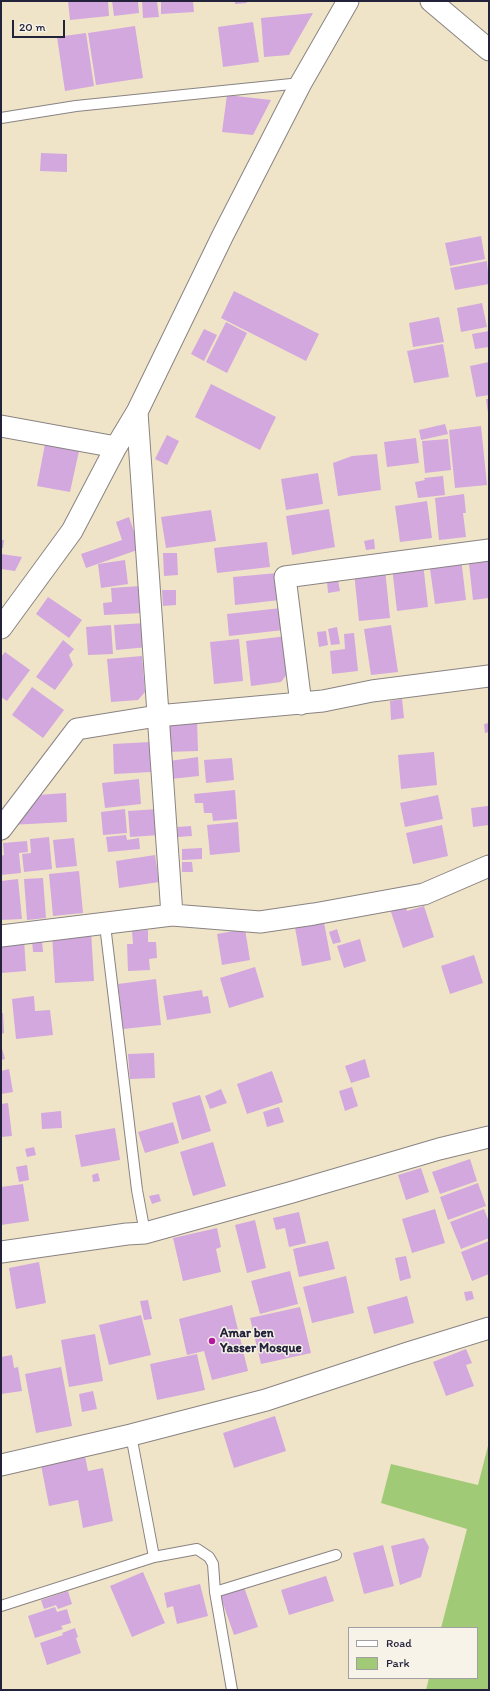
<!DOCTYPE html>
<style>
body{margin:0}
#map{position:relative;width:490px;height:1691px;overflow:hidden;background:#f0e4c8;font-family:Itim,sans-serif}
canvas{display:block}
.frame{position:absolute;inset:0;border:2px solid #22223b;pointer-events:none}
.legend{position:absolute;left:348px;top:1627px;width:130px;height:52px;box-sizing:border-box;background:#f7f3e8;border:1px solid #a29fa3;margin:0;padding:5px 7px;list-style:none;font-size:12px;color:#22223b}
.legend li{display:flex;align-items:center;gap:8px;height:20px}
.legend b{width:20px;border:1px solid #a29fa3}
.scale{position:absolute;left:12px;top:20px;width:53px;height:18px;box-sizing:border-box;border:2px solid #22223b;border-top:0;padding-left:5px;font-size:12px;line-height:14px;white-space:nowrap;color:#22223b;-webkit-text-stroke:3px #f7f3e8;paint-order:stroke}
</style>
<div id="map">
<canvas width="490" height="1691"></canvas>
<div class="frame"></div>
<ul class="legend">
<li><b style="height:5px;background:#fff"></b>Road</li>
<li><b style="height:11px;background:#a1ca76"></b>Park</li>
</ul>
<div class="scale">20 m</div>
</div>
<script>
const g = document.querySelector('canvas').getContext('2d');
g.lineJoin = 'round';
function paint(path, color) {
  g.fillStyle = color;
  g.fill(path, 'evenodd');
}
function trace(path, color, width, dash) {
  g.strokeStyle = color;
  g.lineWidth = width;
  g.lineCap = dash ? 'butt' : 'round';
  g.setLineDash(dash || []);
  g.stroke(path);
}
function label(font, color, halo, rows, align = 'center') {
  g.font = font + ' Itim,sans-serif';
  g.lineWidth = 3;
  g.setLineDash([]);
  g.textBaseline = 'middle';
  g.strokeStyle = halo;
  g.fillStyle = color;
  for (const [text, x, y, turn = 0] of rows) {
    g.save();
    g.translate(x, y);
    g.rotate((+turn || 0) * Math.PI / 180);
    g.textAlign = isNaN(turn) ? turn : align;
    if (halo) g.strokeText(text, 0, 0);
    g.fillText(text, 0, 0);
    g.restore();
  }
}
paint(new Path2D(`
 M489 1442V1690H426L429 1678H477V1628H441L467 1529 381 1503 391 1464 478 1485Z`), '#a1ca76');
paint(new Path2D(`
 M68 1H108L109 16 70 20Z
 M112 1H138L139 13 114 16Z
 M142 1H157L159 17 143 18Z
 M161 1H193L194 12 161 14Z
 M235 1H246L247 3 235 4Z
 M313 13 289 55 264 57 261 18Z
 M253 22 259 62 223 67 218 27Z
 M135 26 143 78 96 85 88 33Z
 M86 33 94 86 65 91 57 37Z
 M227 95 271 100 253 135 222 132Z
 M41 153 67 154V172L40 171Z
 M481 236 485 259 450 266 445 243Z
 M487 261 489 284 455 290 450 268Z
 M234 291 319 334 306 361 221 318Z
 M482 303 487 327 461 332 457 308Z
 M439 317 444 342 413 347 409 323Z
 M226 322 247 333 227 373 206 362Z
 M204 329 217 335 204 361 191 354Z
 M489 331V347L475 349 472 334Z
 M443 344 449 377 414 383 407 351Z
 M489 362V395L476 397 470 366Z
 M211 384 276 417 260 450 195 417Z
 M486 399H489V413H488Z
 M445 424 448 434 421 440 419 430Z
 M481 426 487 485 455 488 449 430Z
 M167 435 179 441 167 465 155 459Z
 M416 438 419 463 387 467 384 442Z
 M448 439 451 470 425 473 422 441Z
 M45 444 79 451 70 492 37 486Z
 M377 454 381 490 338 496 333 463 352 456Z
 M318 473 323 504 286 510 281 479Z
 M443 476 445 495 418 498 415 482 425 480 424 478Z
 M464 494 466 513H463L466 537 439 540 435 498Z
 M427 501 432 538 400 542 395 506Z
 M329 509 335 547 292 555 286 516Z
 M211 510 216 541 166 548 161 517Z
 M129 517 140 549 86 568 81 554 122 540 116 522Z
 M374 539 375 549 366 550 364 541Z
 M1 540H4L3 548H1Z
 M267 542 270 567 217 573 214 548Z
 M489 552V598L473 600 468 555Z
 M163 553H177L178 575 164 576Z
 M1 554 22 557 15 571 1 569Z
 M461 558 466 600 435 604 429 562Z
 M125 560 128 584 101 588 98 564Z
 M423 563 428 607 397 611 392 567Z
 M385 569 390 618 359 621 354 572Z
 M278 573 280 600 235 605 233 577Z
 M338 580 340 591 328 593 327 581Z
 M141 586 143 613 104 615 103 603 112 602 111 588Z
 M162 590H176V605L163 606Z
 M48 597 82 620 69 638 36 614Z
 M281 608 284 630 229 636 227 614Z
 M146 623 148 647 116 650 114 625Z
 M111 625 113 654 88 655 86 627Z
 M391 625 398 672 371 675 364 629Z
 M337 627 340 644 331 645 328 629Z
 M326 631 328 645 319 647 317 632Z
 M354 633 358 671 332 674 330 651 345 649 344 634Z
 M287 636 291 669 281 682 251 686 246 641Z
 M239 639 243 681 214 684 210 642Z
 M63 640 74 649 69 655 73 665 55 690 36 677Z
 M5 652 30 670 7 701 1 697V657Z
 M142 656 145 692 138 700 111 702 107 659Z
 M32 687 64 710 43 738 12 715Z
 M402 699 404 718 391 720 390 701Z
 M197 720 198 751 167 752 166 721Z
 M489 723V732L485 733 484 724Z
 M150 742 151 772 114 774 113 744Z
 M434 752 437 785 401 789 398 755Z
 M198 757 199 776 171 779 169 761Z
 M232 758 234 780 206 783 204 760Z
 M139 779 141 804 105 808 102 783Z
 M235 790 237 819 213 821 212 813H204L203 803H195L194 794Z
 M66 793 67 822 10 825 38 795Z
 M438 795 443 819 405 827 400 803Z
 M488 806 489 825 473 827 471 808Z
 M125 809 127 833 103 835 101 812Z
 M158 809 160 835 130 837 128 811Z
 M238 822 240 852 210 855 207 825Z
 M442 825 448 856 413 864 406 833Z
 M191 826 192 836 178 837 177 827Z
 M126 835 127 840 139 838 140 849 108 852 106 837Z
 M49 837 52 869 24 872 22 854 31 853 30 839Z
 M74 838 77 866 56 868 53 840Z
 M27 841 28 852 19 853 21 873 1 875V856L4 855 3 843Z
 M202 848V859L182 860V849Z
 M155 855 159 882 119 888 116 861Z
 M182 862H192L193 872H182Z
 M79 871 83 913 53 916 49 874Z
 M43 878 46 918 27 920 24 879Z
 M18 879 22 919 1 920V881Z
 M405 904 407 911 424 906 434 937 403 948 390 909Z
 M323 917 331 960 302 966 294 922Z
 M245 929 250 960 222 965 217 934Z
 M337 929 341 942 333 944 329 932Z
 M148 930V942H156L157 958 149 959 150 970 128 971 127 944H133L132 931Z
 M91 931 94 981 55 983 52 934Z
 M24 939 26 971 1 973V941Z
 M360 939 366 961 344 968 337 946Z
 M32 940H42L43 952H33Z
 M474 955 483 983 450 994 441 966Z
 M255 967 264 997 229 1008 220 978Z
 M156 979 161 1025 123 1029 118 984Z
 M202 990 203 997 208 996 211 1013 167 1020 163 996Z
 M34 996 35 1011 50 1010 53 1035 16 1039 12 999Z
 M1 1013H3L4 1033 1 1034Z
 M1 1045 5 1059 1 1060Z
 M154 1053 155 1078 130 1079 128 1054Z
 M365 1059 370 1077 351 1083 345 1066Z
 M9 1069 13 1092 1 1094V1071Z
 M272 1071 283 1102 247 1114 237 1084Z
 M352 1087 358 1106 345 1111 339 1091Z
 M221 1089 227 1103 210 1109 205 1096Z
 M200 1095 211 1131 182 1140 172 1103Z
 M8 1103 12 1136 1 1137V1104Z
 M279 1107 284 1122 267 1127 263 1112Z
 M61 1111 62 1128 42 1129 41 1113Z
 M173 1122 179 1143 145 1153 138 1132Z
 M115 1128 120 1160 81 1167 75 1135Z
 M213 1142 226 1186 193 1196 180 1152Z
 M34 1147 36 1155 27 1157 25 1149Z
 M470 1159 477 1181 440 1194 432 1172Z
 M27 1165 29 1180 19 1182 16 1167Z
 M421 1168 429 1192 406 1200 398 1175Z
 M98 1173 100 1181 93 1182 92 1175Z
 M478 1183 486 1206 448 1220 440 1197Z
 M23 1184 29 1221 1 1225V1187Z
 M159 1194 161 1201 152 1204 149 1196Z
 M435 1209 445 1243 412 1253 402 1219Z
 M484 1209 489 1222V1238L461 1249 450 1222Z
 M299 1212 306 1243 289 1247 285 1228 276 1230 273 1218Z
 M255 1220 266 1268 247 1273 235 1225Z
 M217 1228 221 1247 216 1249 221 1272 183 1281 173 1238Z
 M328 1241 335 1269 299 1277 293 1249Z
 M489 1241V1274L472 1281 461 1252Z
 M406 1256 411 1278 400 1281 395 1258Z
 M39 1262 46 1303 16 1309 9 1268Z
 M290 1271 298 1304 260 1314 251 1281Z
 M346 1276 354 1313 312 1323 303 1287Z
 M472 1291 474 1299 466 1301 464 1292Z
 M407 1296 414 1323 374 1334 367 1307Z
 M148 1300 152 1319 144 1320 140 1301Z
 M232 1305 248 1371 212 1380 204 1351 187 1355 179 1319Z
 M300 1307 311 1353 261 1364 250 1318Z
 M141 1315 151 1355 109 1365 99 1325Z
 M95 1334 103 1381 69 1387 61 1340Z
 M466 1349 472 1363 466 1365 474 1386 446 1396 433 1362Z
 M197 1354 205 1390 157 1400 150 1364Z
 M12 1355 14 1368 18 1367 22 1391 1 1394V1357Z
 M61 1367 72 1426 36 1433 25 1374Z
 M93 1391 97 1409 82 1412 79 1394Z
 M275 1416 286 1451 234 1468 223 1433Z
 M85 1456 88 1471 103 1468 113 1521 83 1528 78 1500 49 1506 41 1465Z
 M424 1538 429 1547 421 1577 400 1585 391 1546Z
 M383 1545 394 1586 364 1594 353 1553Z
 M143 1572 165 1623 132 1637 110 1586Z
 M326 1576 334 1601 289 1615 281 1590Z
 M200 1584 208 1616 177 1624 173 1606 167 1608 164 1593Z
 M244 1587 258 1627 234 1635 220 1595Z
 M68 1591 72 1604 58 1609 56 1605 44 1609 41 1600Z
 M55 1607 57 1612 67 1609 71 1623 61 1626 63 1629 35 1638 28 1616Z
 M75 1628 78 1637 76 1638 81 1653 47 1665 40 1643 63 1635 62 1633Z`), '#d2a8de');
const service = new Path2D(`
 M1 118 76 106 301 83
 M105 925 137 1190 145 1233
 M131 1435 154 1557 197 1549 209 1557 213 1564 215 1592 232 1690
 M215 1592 336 1555
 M1 1606 154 1557`);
const minor = new Path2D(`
 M431 1 489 50
 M137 412 172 915
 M1 426 116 447
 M1 628 72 531 116 447 137 412 223 235 301 83 348 1
 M301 704 285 577 489 550
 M1 829 77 729 157 716 323 701 372 691 489 676
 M1 936 172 915 260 922 314 914 424 894 489 866
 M1 1252 127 1234 145 1233 289 1193 439 1149 489 1137
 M1 1465 131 1435 266 1400 408 1353 489 1328`);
trace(service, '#898382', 12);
trace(minor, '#898382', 23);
trace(service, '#fff', 10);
trace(minor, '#fff', 21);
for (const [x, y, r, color] of [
 [212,1341,4,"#b5179e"]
]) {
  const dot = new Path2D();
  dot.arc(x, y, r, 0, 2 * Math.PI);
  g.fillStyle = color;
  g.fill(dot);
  trace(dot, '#f7f3e8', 1.5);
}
label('bold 13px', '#22223b', '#f7f3e8', [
 ["Amar ben",220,1334],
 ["Yasser Mosque",220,1349]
], 'left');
</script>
